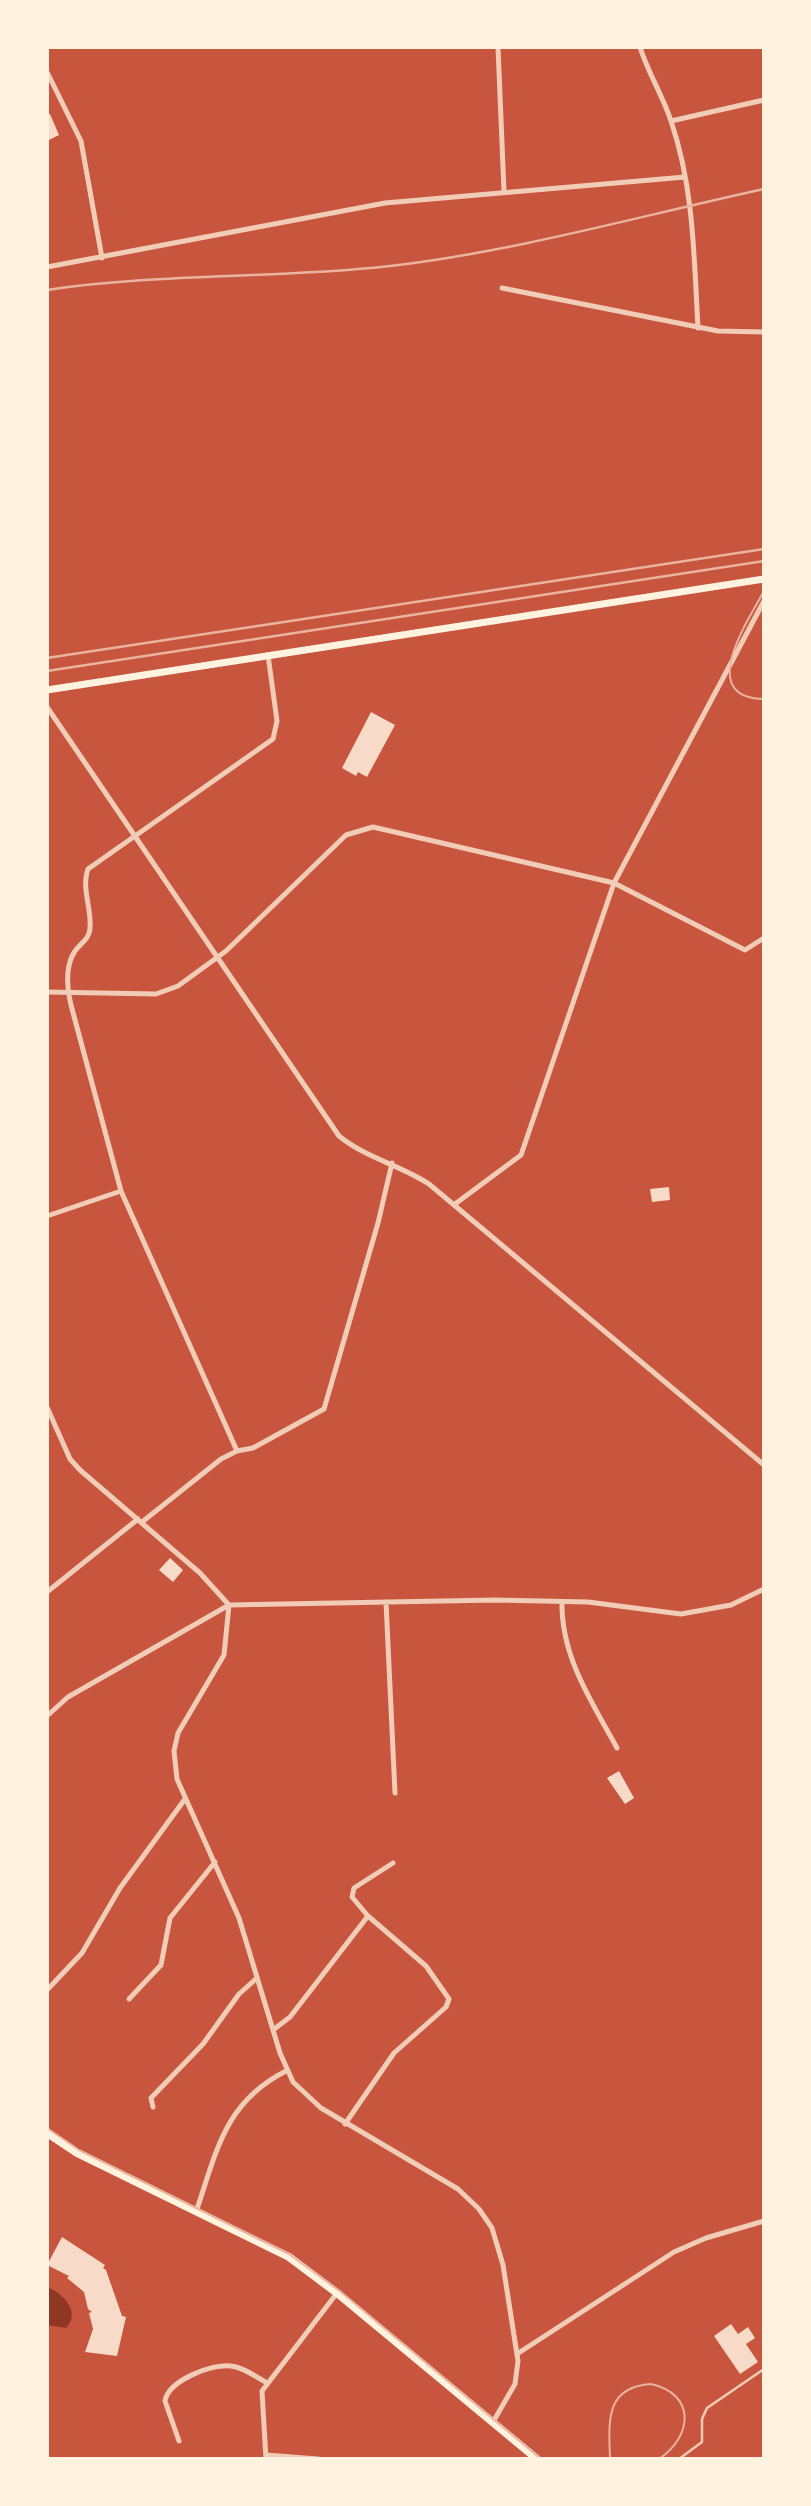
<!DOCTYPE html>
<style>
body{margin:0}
#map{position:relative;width:811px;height:2506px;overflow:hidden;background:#c8553d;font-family:Karla,sans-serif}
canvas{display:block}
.frame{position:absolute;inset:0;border:49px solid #fff3e0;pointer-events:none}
</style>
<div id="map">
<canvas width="811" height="2506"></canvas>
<div class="frame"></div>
</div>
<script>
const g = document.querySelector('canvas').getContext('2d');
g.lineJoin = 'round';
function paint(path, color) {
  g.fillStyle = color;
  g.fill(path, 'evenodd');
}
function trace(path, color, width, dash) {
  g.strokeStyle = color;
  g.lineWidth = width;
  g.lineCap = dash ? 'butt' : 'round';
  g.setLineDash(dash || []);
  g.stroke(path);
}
paint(new Path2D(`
 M47 2287C64 2294 81 2312 66 2328L47 2325Z`), '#8f3625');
paint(new Path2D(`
 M50 114 59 135 47 141V115Z
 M371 712 395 725 367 777 358 772 356 776 342 768Z
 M669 1187 670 1200 652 1202 650 1189Z
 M170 1558 183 1570 173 1582 159 1570Z
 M619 1771 634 1798 625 1804 607 1778Z
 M62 2237 105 2265 103 2268 106 2270 122 2316 126 2317 117 2356 85 2352 93 2329 89 2313 92 2312 88 2309 84 2292 67 2278 69 2276 47 2265Z
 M731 2324 738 2334 748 2327 755 2338 746 2344 758 2362 740 2374 714 2336Z`), '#f7dbc8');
trace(new Path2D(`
 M679 2459 702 2442V2419L707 2408 764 2369`), '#f1ccb7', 2.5);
trace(new Path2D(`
 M498 47 504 191
 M640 47C648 73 663 96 671 121 694 188 694 258 698 328
 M47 72 81 141 102 258
 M671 121 764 100
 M47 267 385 203 685 177
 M502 288 718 331 764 332
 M47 707 339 1136C366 1158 400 1165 429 1184L764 1465
 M47 992 156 994 178 986 226 951 346 835 373 827 614 883 745 950 764 938
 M455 1204 521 1155 614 883 764 601
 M47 1216 121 1191
 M47 1407 70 1459 80 1470 200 1573 229 1605 224 1655 178 1733 174 1751 177 1779 239 1918 280 2053 293 2082 321 2108 458 2189 479 2209 492 2228 503 2265 518 2361 515 2384 493 2422
 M237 1451 121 1191 71 1005C67 988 65 966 75 951 81 943 89 939 90 929 92 908 81 889 88 869L273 739 277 721 268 655
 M142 1522 221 1459 237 1451 253 1448 324 1409 378 1223 392 1163
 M47 1592 138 1519
 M386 1602 395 1793
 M562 1602C561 1657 592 1702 617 1748
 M47 1716 68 1697 229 1605 495 1600 588 1602 681 1614 731 1605 764 1589
 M47 1990 82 1953 120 1888 185 1799
 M129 1999 161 1965 170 1918 215 1862
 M273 2030 290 2017 368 1916 352 1897 354 1888 393 1863
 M153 2107 151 2098 203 2044 239 1994 257 1978
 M345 2124 394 2053 446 2007 449 1999 426 1966 368 1916
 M197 2209C217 2150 225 2102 286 2071
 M517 2354 674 2252 706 2238 764 2221
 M179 2441 165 2401C168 2381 212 2363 231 2366 243 2367 256 2377 267 2383
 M266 2455 318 2459
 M266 2459 262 2391 337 2293`), '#f1ccb7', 5);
trace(new Path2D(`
 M47 690 764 579`), '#fff3e0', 7);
trace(new Path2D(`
 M47 2133 77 2153 289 2257 337 2293 537 2459`), '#fff3e0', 8);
trace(new Path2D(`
 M764 591C749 619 695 698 764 699
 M47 2128 79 2150 289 2254 341 2292 541 2459
 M610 2459C609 2423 604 2387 651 2384 696 2394 693 2436 659 2459`), '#e9b49f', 2);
trace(new Path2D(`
 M47 290C161 273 276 279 390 266 517 251 640 216 764 189
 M47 658 764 549
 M47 671 764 561`), '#e9b49f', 2.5);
</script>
